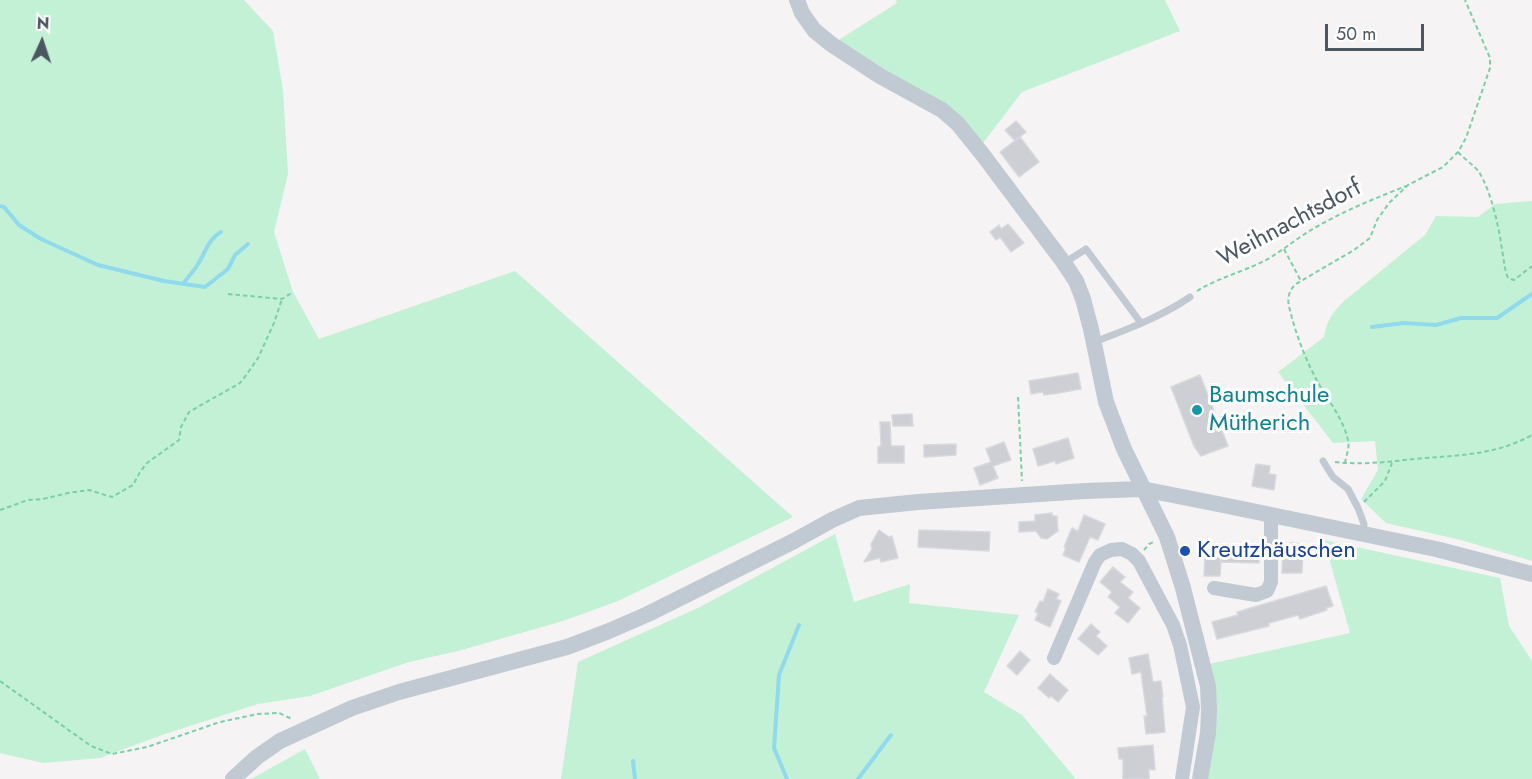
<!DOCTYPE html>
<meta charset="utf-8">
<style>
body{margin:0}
#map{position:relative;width:1532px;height:779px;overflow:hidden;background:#f5f3f3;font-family:Jost,sans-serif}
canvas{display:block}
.north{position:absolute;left:12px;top:12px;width:60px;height:60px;-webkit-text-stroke:4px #fff;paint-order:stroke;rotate:3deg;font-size:16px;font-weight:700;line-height:24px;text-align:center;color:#4a5661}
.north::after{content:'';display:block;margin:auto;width:21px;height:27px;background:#4a5661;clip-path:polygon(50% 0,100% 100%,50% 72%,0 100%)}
.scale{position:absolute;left:1325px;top:24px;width:99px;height:27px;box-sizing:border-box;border:3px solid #4a5661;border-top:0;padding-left:8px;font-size:18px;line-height:21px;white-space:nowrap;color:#4a5661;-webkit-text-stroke:4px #fff;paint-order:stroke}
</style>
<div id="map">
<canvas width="1532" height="779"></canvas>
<div class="north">N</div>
<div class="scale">50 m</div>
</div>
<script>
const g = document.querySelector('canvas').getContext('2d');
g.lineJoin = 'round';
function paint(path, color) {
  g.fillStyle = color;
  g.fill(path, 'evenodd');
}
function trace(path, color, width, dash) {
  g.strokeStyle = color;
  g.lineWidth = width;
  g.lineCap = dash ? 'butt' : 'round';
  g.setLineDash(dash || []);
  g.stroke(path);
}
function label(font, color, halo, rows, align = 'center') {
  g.font = font + ' Jost,sans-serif';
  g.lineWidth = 6;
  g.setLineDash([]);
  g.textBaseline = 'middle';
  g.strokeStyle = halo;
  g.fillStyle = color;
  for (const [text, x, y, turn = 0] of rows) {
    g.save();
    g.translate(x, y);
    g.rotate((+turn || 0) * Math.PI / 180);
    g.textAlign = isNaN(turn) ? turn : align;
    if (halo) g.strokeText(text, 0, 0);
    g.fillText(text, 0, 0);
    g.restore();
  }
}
paint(new Path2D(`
 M0 0H244L273 31 283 90 288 174 274 232 293 292 319 339 515 271 793 517 618 601 563 621 458 651 409 662 310 696 258 704 165 734 100 758 43 763 0 753Z
 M896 0H1165L1180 31 1022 92 983 143 879 68 837 41 897 3Z
 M1532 201V561L1461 540 1386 523 1361 499 1378 470 1375 441 1333 443 1278 372 1324 337C1327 320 1332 313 1344 301L1425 235 1436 216 1478 217 1495 204Z
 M835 534 854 602 910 584 909 603 1019 615 984 692 1022 715 1076 779H561L578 662 700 607Z
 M1324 540 1500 578 1509 626 1532 661V779H1208L1209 664 1350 633Z
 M305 749 320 779H251Z`), '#c3f1d5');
trace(new Path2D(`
 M0 206 4 207 19 225 41 239 98 265 164 281 205 287 228 269 235 255 248 244
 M183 284C188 277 194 271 198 264 206 252 208 239 221 232
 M1372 327 1404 323 1436 325 1461 318H1497L1532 294
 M633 761 635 779
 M787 779 774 748 779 675 799 625
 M858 779 891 735`), '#90daee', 4);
const building = new Path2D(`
 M1016 121 1026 132 1015 141 1005 130Z
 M1020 137 1039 162 1019 177 1000 152Z
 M1008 224 1024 243 1011 252 1000 237 996 240 990 232 999 225 1001 229Z
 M1078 373 1081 389 1053 394 1044 395 1043 392 1031 394 1029 381Z
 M1200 375 1228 446 1201 456 1194 446 1171 387Z
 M912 414 913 426H893L892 415Z
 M880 422H890L891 446H904V463H878V447L881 446Z
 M1068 438 1074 458 1056 464 1055 461 1038 466 1033 449Z
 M1004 442 1011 460 993 466 998 478 980 485 974 468 991 462 986 449Z
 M956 444V455L924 457V445Z
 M1256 464 1270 466 1269 474 1276 475 1274 490 1252 486Z
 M1052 513V516H1057L1058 531 1047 539 1041 538 1036 531 1019 532V522L1035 521V515Z
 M1084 515 1105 524 1098 540 1090 537 1079 562 1063 555 1066 548 1064 547 1072 528 1078 531Z
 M879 530 889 537 892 536 898 558 881 562 880 558 864 562 872 549 871 544Z
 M919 530 990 532 989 551 918 547Z
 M1290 543 1303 544 1302 573H1282L1283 550H1290Z
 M1243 544H1259V563L1221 562V559L1220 576H1204L1205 556H1221V546L1243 547Z
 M1113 567 1125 577 1120 582 1133 592 1128 598 1140 608 1128 623 1115 613 1120 607 1108 597 1112 592 1100 582Z
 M1326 586 1333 606 1326 608 1327 610 1300 619 1298 615 1269 623V626L1217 639 1212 622 1238 615 1237 612Z
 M1048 589 1059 594 1056 599 1061 601 1050 627 1035 620 1038 613 1035 612 1040 601 1043 602Z
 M1091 624 1100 632 1096 636 1107 646 1098 655 1078 639Z
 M1020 651 1030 660 1017 675 1007 666Z
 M1148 654 1153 682 1161 681 1163 697H1162L1165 732 1146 734 1144 716H1147L1141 672 1132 674 1129 658Z
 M1050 674 1068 690 1058 702 1051 696 1049 698 1038 688Z
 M1153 745 1155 770 1149 769V779H1123V759H1119L1118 748Z`);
paint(building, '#cdcfd5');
trace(building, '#d7d9de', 1.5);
trace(new Path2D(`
 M1458 152C1464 159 1474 165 1479 172 1491 191 1499 227 1502 250 1504 260 1504 268 1508 278L1514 280 1532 266
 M1284 249 1301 281
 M1197 291C1218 278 1242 272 1264 261 1283 251 1299 236 1318 226 1346 210 1376 198 1406 186
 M228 294 282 299 293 292
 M1018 397 1022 481
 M1335 462C1361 465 1388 462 1414 459 1456 455 1494 456 1532 435
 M1345 463C1346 456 1350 447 1348 440 1344 422 1333 407 1323 391 1309 368 1299 343 1292 318 1290 310 1287 302 1289 295 1291 288 1295 284 1301 281L1354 250 1370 238 1377 220 1389 203 1408 185 1443 167 1458 152 1466 138 1490 68V58L1487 51 1465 0
 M1364 502 1385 481 1392 463
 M0 510 28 500 43 499 68 493 89 490 112 497 133 485 140 472 147 463 179 440 181 427 189 412 240 383 247 374 258 358 274 323 282 299
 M1144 550 1149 544 1154 542
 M0 681 91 746 112 754 147 747 220 722 258 714 279 713 292 719`), '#7ad0a6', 2, [4.5, 3]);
trace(new Path2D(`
 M1064 263 1086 249 1141 323
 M1095 342C1127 329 1161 317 1190 297
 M1323 461 1333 477 1348 489 1358 508 1364 524 1363 534`), '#c1cad2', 7);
trace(new Path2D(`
 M1214 588 1256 595 1267 591 1271 582V515
 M1054 658 1095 562 1100 555 1111 550 1122 549 1132 554 1139 561 1173 625 1180 645 1193 707 1182 779`), '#c1cad2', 14);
trace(new Path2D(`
 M797 0 802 13 814 30 831 44 880 76 942 110 958 124 983 155 1064 263 1076 281 1083 299 1091 329 1106 402 1124 449 1167 537 1183 588 1208 686 1209 711 1208 733 1200 779
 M233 779 257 757 280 741 352 708 399 692 567 647 609 631 648 614 794 541 832 520 859 508 918 502 1085 491 1142 489 1223 505 1436 549 1532 574`), '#c1cad2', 16);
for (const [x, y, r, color] of [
 [1197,410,6,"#0f9aa8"],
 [1185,551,6,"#1a4fb4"]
]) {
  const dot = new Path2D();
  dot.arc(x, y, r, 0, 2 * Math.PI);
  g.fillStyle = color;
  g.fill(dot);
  trace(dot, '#fff', 2);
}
label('24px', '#4a5661', '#fff', [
 ["Weihnachtsdorf",1290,224,-28]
]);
label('24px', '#0d838f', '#fff', [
 ["Baumschule",1209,396],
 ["Mütherich",1209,424]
], 'left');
label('24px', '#164399', '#fff', [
 ["Kreutzhäuschen",1197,551]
], 'left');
</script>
